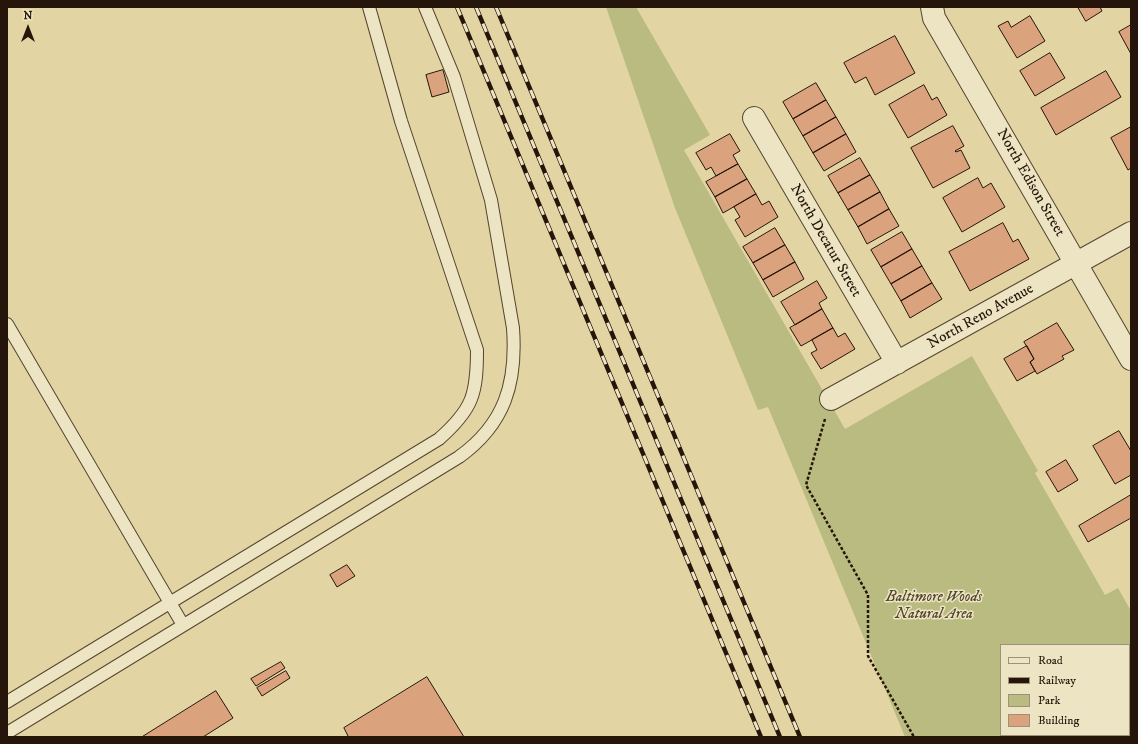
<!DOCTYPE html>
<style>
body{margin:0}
#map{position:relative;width:1138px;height:744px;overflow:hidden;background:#e2d5a3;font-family:"IM FELL DW Pica",serif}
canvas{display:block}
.frame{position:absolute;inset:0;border:8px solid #26150a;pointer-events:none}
.legend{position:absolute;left:1000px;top:644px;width:130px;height:92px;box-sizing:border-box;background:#ece4c3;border:1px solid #9d9179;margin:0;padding:5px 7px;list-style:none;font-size:12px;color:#26150a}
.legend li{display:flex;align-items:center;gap:8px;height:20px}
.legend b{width:20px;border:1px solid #9d9179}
.north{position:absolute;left:8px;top:8px;width:40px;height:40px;-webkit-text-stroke:3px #ece4c3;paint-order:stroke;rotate:0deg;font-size:11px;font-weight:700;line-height:16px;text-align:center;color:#26150a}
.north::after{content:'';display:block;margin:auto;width:14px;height:18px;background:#26150a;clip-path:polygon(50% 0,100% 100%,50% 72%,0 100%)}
</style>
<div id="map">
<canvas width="1138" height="744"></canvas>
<div class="frame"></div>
<ul class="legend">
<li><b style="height:5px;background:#ece4c3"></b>Road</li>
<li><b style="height:5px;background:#26150a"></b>Railway</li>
<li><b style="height:11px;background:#babb80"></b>Park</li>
<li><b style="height:11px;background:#dba27e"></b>Building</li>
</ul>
<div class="north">N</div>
</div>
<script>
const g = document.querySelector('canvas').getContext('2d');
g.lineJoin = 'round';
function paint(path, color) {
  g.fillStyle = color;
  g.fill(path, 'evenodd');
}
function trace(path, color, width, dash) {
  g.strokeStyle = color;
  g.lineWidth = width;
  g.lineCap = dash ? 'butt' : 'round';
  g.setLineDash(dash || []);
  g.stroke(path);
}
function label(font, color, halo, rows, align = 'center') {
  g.font = font + ' "IM FELL DW Pica",serif';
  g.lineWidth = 3;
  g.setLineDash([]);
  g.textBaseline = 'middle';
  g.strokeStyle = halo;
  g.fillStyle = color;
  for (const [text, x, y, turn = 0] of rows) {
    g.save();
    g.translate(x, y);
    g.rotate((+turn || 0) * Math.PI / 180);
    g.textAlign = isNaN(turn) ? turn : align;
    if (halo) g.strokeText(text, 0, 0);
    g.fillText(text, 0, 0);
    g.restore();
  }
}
paint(new Path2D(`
 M606 7H636L710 135 684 150 845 429 972 356 1038 471 1035 473 1105 595 1118 588 1131 611V737H905L768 407 758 410 675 208ZM1001 645H1129V735H1001Z`), '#babb80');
const building = new Path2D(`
 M1078 7H1100L1102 11 1086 21Z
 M1030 16 1045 41 1017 58 998 26 1008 21 1011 27Z
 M1131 25V54L1119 32Z
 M895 36 915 73 875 95 866 77 855 83 844 63Z
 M1050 53 1065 78 1035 96 1020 71Z
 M443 70 449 92 432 97 426 75Z
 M1106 71 1121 97 1056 135 1041 108Z
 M816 83 826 100 793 119 783 102Z
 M924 85 932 100 937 97 947 115 908 138 889 105Z
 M826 100 836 117 803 136 793 119Z
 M836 117 846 134 813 153 803 136Z
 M953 126 964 146 955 151 956 152 961 150 970 168 933 188 911 148Z
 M1131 127V168L1128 170 1111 138Z
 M730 134 740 151 733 155 738 164 716 176 711 167 706 170 696 153Z
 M846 134 856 152 824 171 813 153Z
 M860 158 870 175 838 193 828 176Z
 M738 164 747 179 715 197 706 182Z
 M870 175 880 192 848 210 838 193Z
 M978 178 983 188 991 183 1005 207 962 232 943 198Z
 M747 179 756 194 723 213 715 197Z
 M880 192 889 209 858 227 848 210Z
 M756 194 762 205 769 201 778 217 745 237 735 220 740 217 734 207Z
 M889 209 899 226 867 244 858 227Z
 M1003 223 1013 242 1018 239 1029 259 970 291 949 252Z
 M775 228 785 245 753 263 743 247Z
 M902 232 912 249 881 267 871 250Z
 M785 245 795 262 763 280 753 263Z
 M912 249 922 266 891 284 881 267Z
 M795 262 804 279 773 297 763 280Z
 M922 266 932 283 901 301 891 284Z
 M817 281 827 298 819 303 822 309 795 325 781 302Z
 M932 283 942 299 910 318 901 301Z
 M822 309 833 328 801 346 790 328Z
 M1057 323 1074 350 1062 356 1064 359 1037 374 1030 362 1034 359 1024 342Z
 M833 328 838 337 845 333 855 349 821 369 811 353 817 350 812 340Z
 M1027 346 1034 359 1030 362 1035 371 1017 381 1004 359Z
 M1119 431 1131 451V475L1115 484 1093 446Z
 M1066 460 1078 480 1058 492 1046 472Z
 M1131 495V518L1088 542 1079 526Z
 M347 565 355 576 337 587 330 575Z
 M281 662 285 668 256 686 251 679Z
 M286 671 290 678 262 696 257 688Z
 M427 677 464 737H346L348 736 344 728Z
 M216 691 233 718 203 737H142Z`);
paint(building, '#dba27e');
trace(building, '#26150a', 1);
const service = new Path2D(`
 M7 324 183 625
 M7 702 439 439C473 409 477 394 477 350L401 121 369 7
 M7 733 459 457C505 424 517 383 513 328L491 200 454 77 425 7`);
const minor = new Path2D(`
 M932 7 934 18 1131 359
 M754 118 897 363
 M831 399 1131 233`);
trace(service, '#554530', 14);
trace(minor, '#554530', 24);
trace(new Path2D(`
 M825 419 806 485 868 595V656L914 737`), '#26150a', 2.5, [3, 2]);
trace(service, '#ece4c3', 12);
trace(minor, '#ece4c3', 22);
const rail = new Path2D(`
 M457 7 761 737
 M476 7 780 737
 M496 7 800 737`);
trace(rail, '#26150a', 4.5);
trace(rail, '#ece4c3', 3, [9]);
label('15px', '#26150a', '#ece4c3', [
 ["North Edison Street",1030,183,60],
 ["North Decatur Street",825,241,60],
 ["North Reno Avenue",981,317,-29]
]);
label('italic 15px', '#52472d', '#ece4c3', [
 ["Baltimore Woods",934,598],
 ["Natural Area",934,615]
]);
</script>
